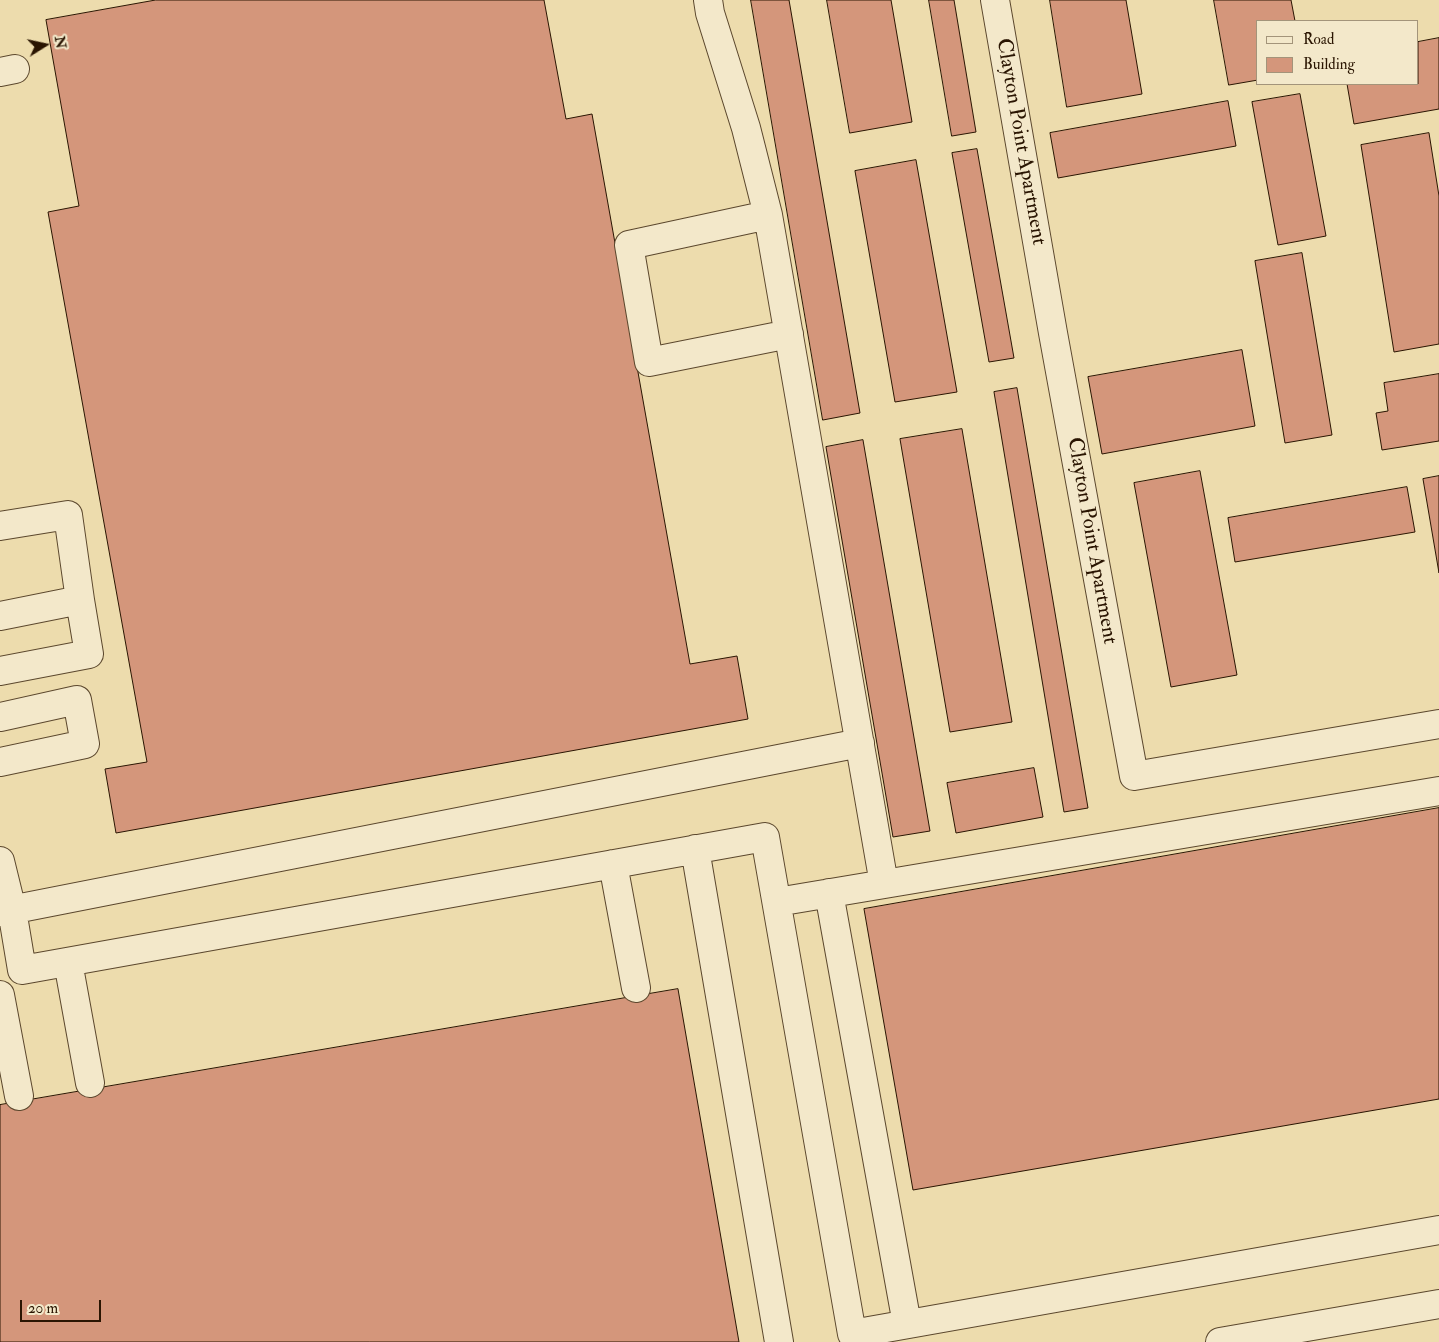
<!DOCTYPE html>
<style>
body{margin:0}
#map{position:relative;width:1439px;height:1342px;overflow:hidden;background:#eddcad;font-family:"IM FELL Double Pica",serif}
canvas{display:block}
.legend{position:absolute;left:1256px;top:20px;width:162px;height:65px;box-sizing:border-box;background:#f3e8ca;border:1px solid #a3947a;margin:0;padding:6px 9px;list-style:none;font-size:15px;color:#2a1502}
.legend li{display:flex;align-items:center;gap:10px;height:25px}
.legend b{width:25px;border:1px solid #a3947a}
.north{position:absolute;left:20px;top:20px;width:50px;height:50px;-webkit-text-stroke:4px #f3e8ca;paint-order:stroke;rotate:80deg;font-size:14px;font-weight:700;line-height:20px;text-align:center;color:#2a1502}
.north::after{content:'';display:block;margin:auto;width:18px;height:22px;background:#2a1502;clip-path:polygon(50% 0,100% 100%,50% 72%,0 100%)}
.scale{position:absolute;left:20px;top:1300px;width:81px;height:22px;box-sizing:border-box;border:2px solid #2a1502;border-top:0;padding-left:6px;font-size:15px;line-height:18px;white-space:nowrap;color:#2a1502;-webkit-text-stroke:4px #f3e8ca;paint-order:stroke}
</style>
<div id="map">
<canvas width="1439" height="1342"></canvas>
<ul class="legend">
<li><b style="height:6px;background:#f3e8ca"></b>Road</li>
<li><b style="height:14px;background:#d4967b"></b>Building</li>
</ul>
<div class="north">N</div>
<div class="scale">20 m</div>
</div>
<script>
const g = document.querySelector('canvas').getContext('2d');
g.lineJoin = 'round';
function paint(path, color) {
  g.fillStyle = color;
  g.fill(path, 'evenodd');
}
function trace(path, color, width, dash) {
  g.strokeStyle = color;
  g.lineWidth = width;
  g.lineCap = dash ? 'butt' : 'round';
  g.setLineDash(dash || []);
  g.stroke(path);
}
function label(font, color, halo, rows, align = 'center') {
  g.font = font + ' "IM FELL Double Pica",serif';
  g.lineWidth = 4;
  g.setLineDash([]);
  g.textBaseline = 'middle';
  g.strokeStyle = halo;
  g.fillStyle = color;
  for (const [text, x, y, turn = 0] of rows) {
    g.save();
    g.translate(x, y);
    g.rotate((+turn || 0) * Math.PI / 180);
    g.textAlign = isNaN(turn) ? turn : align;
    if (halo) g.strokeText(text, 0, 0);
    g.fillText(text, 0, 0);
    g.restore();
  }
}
const building = new Path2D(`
 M156 0H544L566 119 592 114 690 664 737 656 748 719 116 833 105 769 147 762 48 212 79 206 46 20Z
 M751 0H789L860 413 823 420Z
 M827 0H891L912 122 850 133Z
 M929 0H954L976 132 952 136Z
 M1050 0H1126L1142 94 1067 107Z
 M1214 0H1291L1295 21H1258V80L1229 85Z
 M1439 38V109L1354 124 1347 84H1418V42Z
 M1300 94 1326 236 1278 245 1252 102Z
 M1228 101 1236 146 1058 178 1050 133Z
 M1429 133 1439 196V344L1394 352 1361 145Z
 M977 149 1014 358 989 362 952 153Z
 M916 160 957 392 895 402 855 171Z
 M1302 253 1332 435 1285 443 1255 261Z
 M1242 350 1255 426 1102 454 1088 377Z
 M1439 374V441L1382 450 1376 413 1388 411 1384 383Z
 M1017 388 1088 808 1064 812 994 392Z
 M962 429 1012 722 950 732 900 439Z
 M863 440 930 831 893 837 826 447Z
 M1200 471 1237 675 1171 687 1134 483Z
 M1439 476V573L1423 479Z
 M1407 487 1415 532 1235 562 1228 518Z
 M1034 768 1043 817 956 833 947 783Z
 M1439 808V1099L913 1190 864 909Z
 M678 989 739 1342H0V1105Z`);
paint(building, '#d4967b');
trace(building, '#2a1502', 1);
const minor = new Path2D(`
 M708 0 710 13 746 128 768 215 884 884
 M995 0 1053 333 1134 776 1439 724
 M0 72 15 69
 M768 215 629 245 649 362 789 334
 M0 526 68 515 80 600 0 616
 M0 671 89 654 80 600
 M0 717 77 700 85 744 0 762
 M695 849 779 1342
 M0 861 12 910 22 970 765 837 852 1334 1439 1230
 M613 864 636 988
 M829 893 907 1324
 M777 902 1439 791
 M0 912 860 743
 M68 962 90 1083
 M0 995 19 1096
 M1220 1342 1439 1304`);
trace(minor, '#5b472d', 30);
trace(minor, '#f3e8ca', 28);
label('21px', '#2a1502', '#f3e8ca', [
 ["Clayton Point Apartment",1020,142,80],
 ["Clayton Point Apartment",1091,541,80]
]);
</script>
